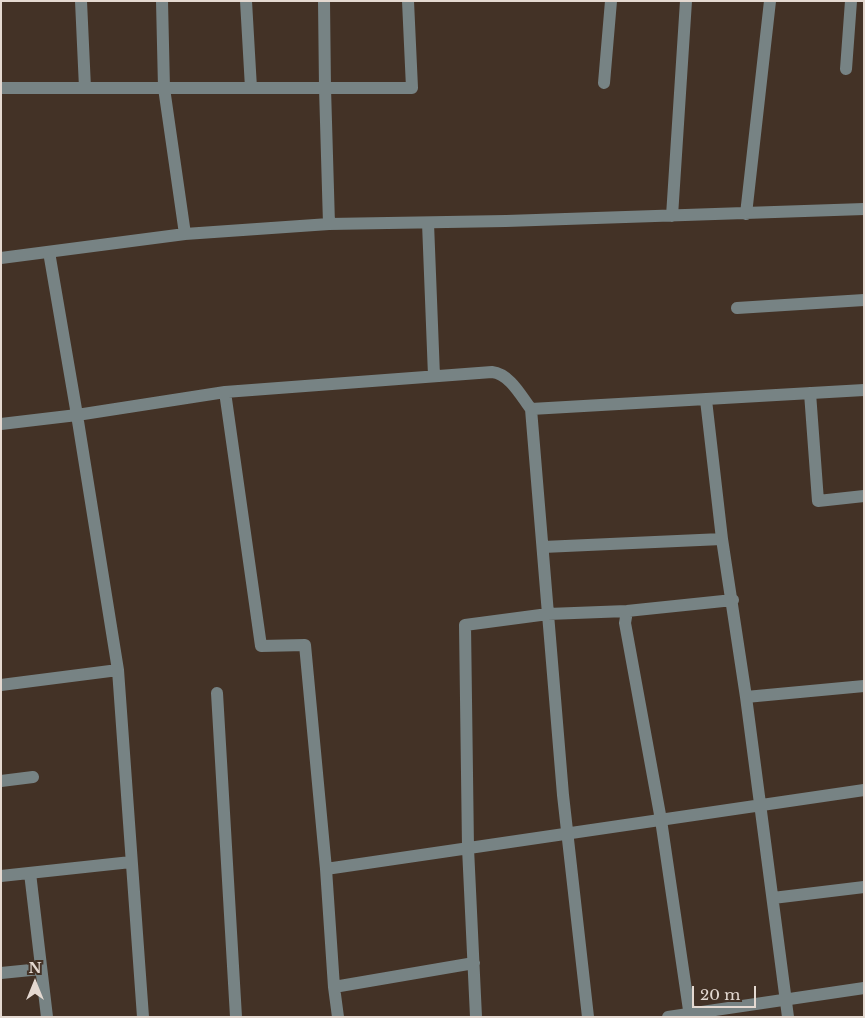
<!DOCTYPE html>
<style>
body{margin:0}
#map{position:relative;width:865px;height:1018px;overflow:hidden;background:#433226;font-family:"Libre Baskerville",serif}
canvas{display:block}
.frame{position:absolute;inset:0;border:2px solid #e4d9d1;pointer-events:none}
.north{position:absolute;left:10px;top:958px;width:50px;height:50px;-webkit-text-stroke:4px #433226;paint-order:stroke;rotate:0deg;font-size:14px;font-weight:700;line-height:20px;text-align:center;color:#e4d9d1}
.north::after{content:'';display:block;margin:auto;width:18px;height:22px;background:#e4d9d1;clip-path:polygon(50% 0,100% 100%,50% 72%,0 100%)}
.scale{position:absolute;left:692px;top:986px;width:64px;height:22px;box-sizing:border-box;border:2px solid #e4d9d1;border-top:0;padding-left:6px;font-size:15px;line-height:18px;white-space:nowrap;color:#e4d9d1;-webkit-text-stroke:4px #433226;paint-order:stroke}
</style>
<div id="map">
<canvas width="865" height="1018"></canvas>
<div class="frame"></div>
<div class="north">N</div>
<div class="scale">20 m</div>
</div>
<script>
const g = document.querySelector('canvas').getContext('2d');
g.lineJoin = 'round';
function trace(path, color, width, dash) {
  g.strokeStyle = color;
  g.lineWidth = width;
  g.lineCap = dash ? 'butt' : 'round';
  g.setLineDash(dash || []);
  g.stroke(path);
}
trace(new Path2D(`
 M81 1 85 88
 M162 1 164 88 185 234
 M246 1 251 88
 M324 1 325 88H412L408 1
 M846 69 851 1
 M604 83 611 1
 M1 88H325L329 224
 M746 214 770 1
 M672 216 686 1
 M428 223 434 376
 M49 252 77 415 118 670 143 1017
 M1 258 185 234 329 224 506 221 864 209
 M737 308 864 300
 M225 392 492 372C510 374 521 396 531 409
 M810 393 818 501 864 496
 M706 400 722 539 746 697 788 1017
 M1 424 77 415 225 392 261 646 305 645 326 869 334 987 338 1017
 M543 547 722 539
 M627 611 625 623 661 820 690 1017
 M1 685 118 670
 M217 693 236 1017
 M746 697 864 686
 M1 781 33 777
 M326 869 864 790
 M30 873 47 1017
 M1 876 131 862
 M773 898 864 887
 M1 973 41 969
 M334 987 474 963
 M476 1017 468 848 465 625 548 614 627 611 733 600
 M588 1017 563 795 531 409 864 390
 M668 1017 864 988`), '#778384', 12);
</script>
